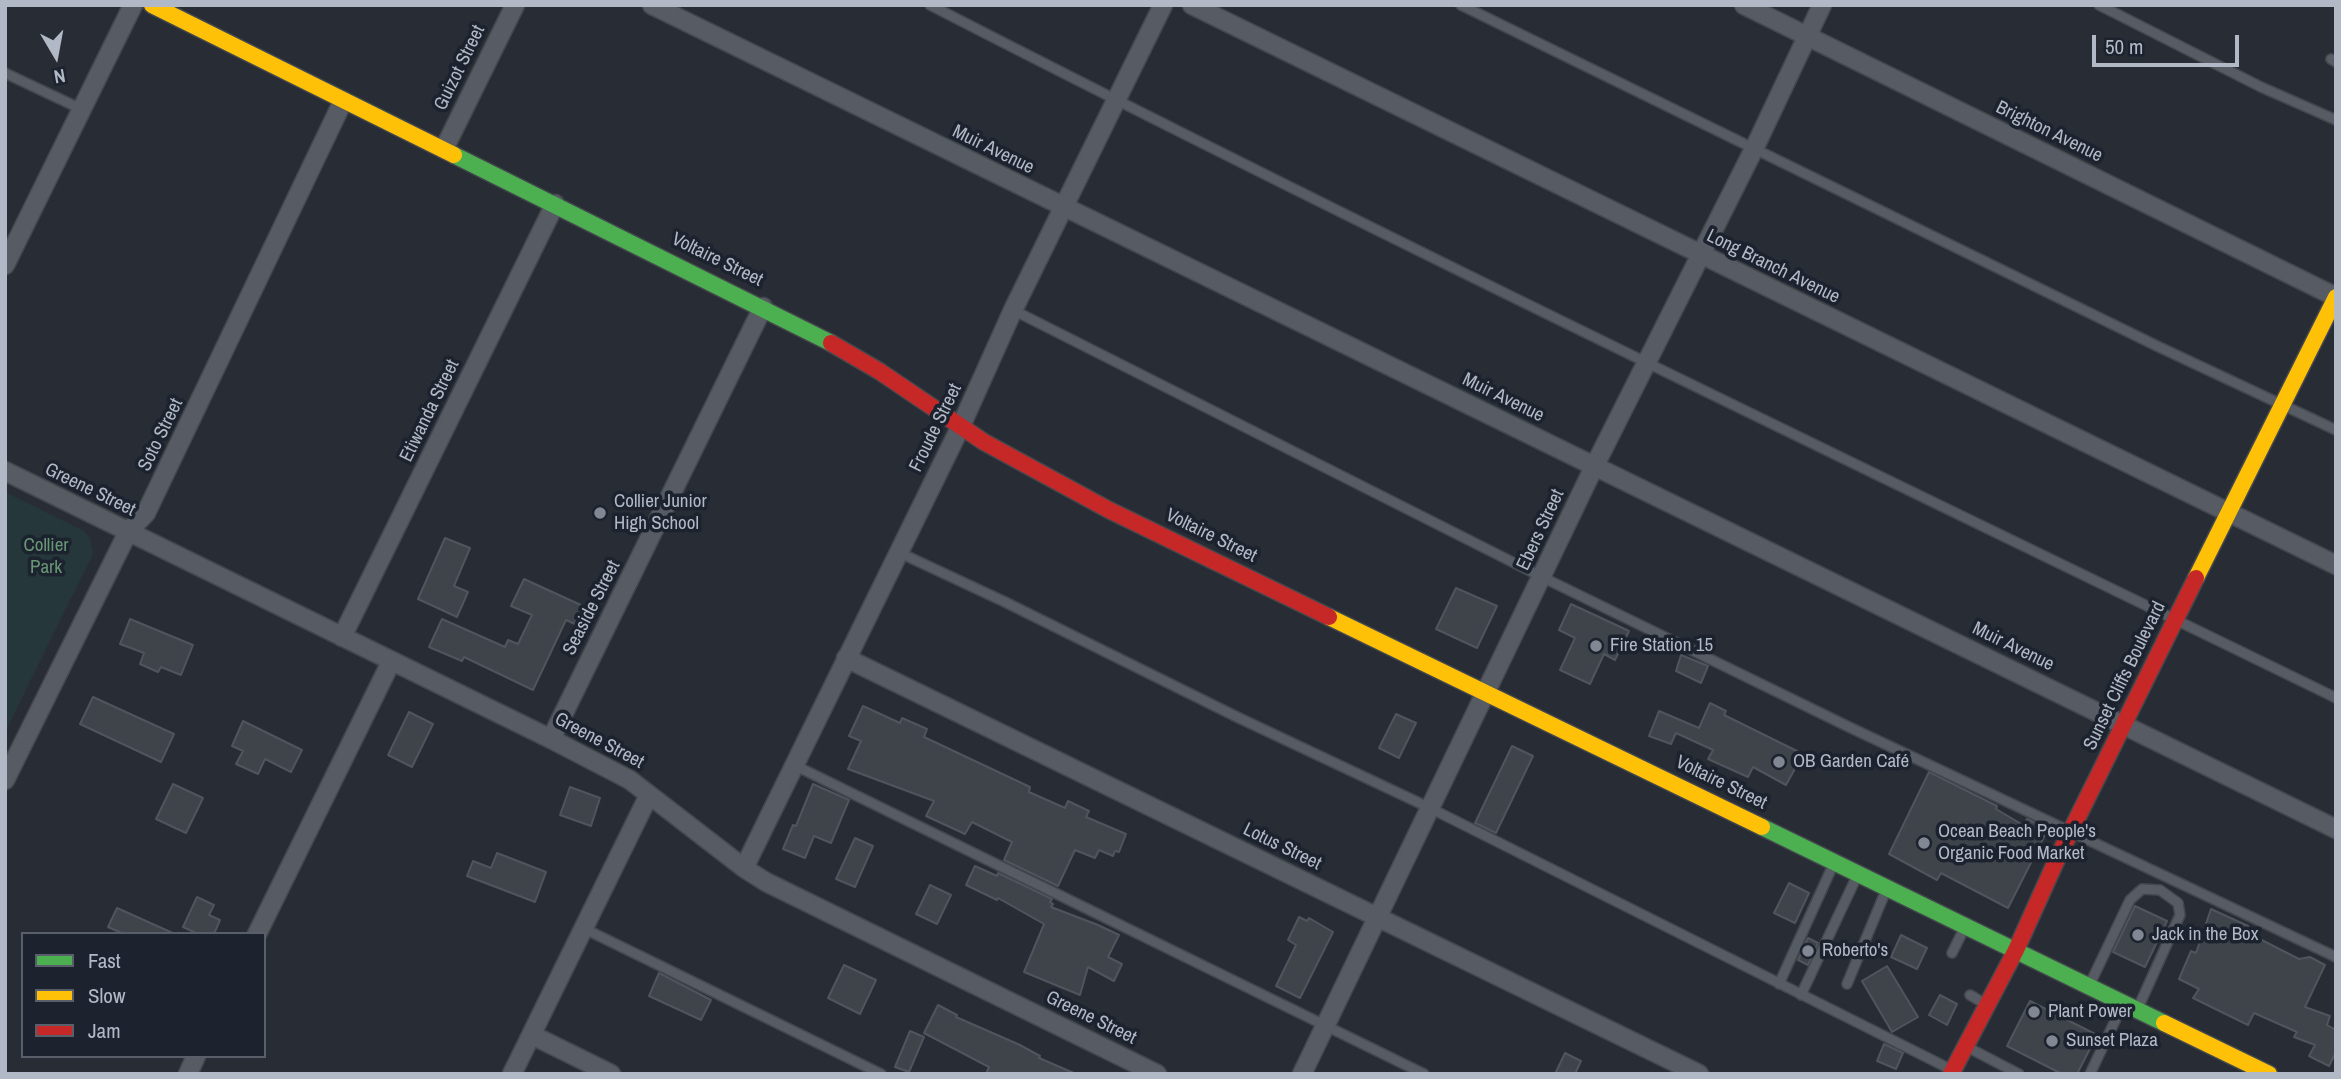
<!DOCTYPE html>
<meta charset="utf-8">
<style>
body{margin:0}
#map{position:relative;width:2341px;height:1079px;overflow:hidden;background:#282d35;font-family:"Archivo Narrow",sans-serif}
canvas{display:block}
.frame{position:absolute;inset:0;border:7px solid #b2b9c6;pointer-events:none}
.legend{position:absolute;left:21px;top:932px;width:245px;height:126px;box-sizing:border-box;background:#1c232f;border:2px solid #585f6b;margin:0;padding:9px 12px;list-style:none;font-size:21px;color:#b2b9c6}
.legend li{display:flex;align-items:center;gap:14px;height:35px}
.legend b{width:35px;border:2px solid #585f6b}
.north{position:absolute;left:21px;top:21px;width:70px;height:70px;-webkit-text-stroke:5px #1c232f;paint-order:stroke;rotate:170deg;font-size:19px;font-weight:700;line-height:28px;text-align:center;color:#b2b9c6}
.north::after{content:'';display:block;margin:auto;width:24px;height:32px;background:#b2b9c6;clip-path:polygon(50% 0,100% 100%,50% 72%,0 100%)}
.scale{position:absolute;left:2092px;top:35px;width:147px;height:32px;box-sizing:border-box;border:4px solid #b2b9c6;border-top:0;padding-left:9px;font-size:21px;line-height:24px;white-space:nowrap;color:#b2b9c6;-webkit-text-stroke:5px #1c232f;paint-order:stroke}
</style>
<div id="map">
<canvas width="2341" height="1079"></canvas>
<div class="frame"></div>
<ul class="legend">
<li><b style="height:9px;background:#4caf50"></b>Fast</li>
<li><b style="height:9px;background:#ffc107"></b>Slow</li>
<li><b style="height:9px;background:#c62828"></b>Jam</li>
</ul>
<div class="north">N</div>
<div class="scale">50 m</div>
</div>
<script>
const g = document.querySelector('canvas').getContext('2d');
g.lineJoin = 'round';
function paint(path, color) {
  g.fillStyle = color;
  g.fill(path, 'evenodd');
}
function trace(path, color, width, dash) {
  g.strokeStyle = color;
  g.lineWidth = width;
  g.lineCap = dash ? 'butt' : 'round';
  g.setLineDash(dash || []);
  g.stroke(path);
}
function label(font, color, halo, rows, align = 'center') {
  g.font = font + ' "Archivo Narrow",sans-serif';
  g.lineWidth = 7;
  g.setLineDash([]);
  g.textBaseline = 'middle';
  g.strokeStyle = halo;
  g.fillStyle = color;
  for (const [text, x, y, turn = 0] of rows) {
    g.save();
    g.translate(x, y);
    g.rotate((+turn || 0) * Math.PI / 180);
    g.textAlign = isNaN(turn) ? turn : align;
    if (halo) g.strokeText(text, 0, 0);
    g.fillText(text, 0, 0);
    g.restore();
  }
}
paint(new Path2D(`
 M5 492 84 531 90 538 93 554 5 732Z`), '#25373a');
const building = new Path2D(`
 M445 538 470 548 454 586 468 592 457 617 418 599Z
 M524 579 583 606 575 624 566 620 533 690 464 657 462 661 429 647 442 619 505 647 508 640 518 644 532 615 511 606Z
 M1456 588 1497 606 1477 648 1436 629Z
 M1571 604 1629 631 1615 660 1604 654 1590 684 1560 670 1575 638 1559 630Z
 M130 619 193 645 181 675 161 667 158 672 140 664 144 653 120 644Z
 M1681 655 1708 666 1701 683 1676 671Z
 M93 697 174 734 161 762 80 724Z
 M1710 703 1726 711 1724 715 1803 754 1786 785 1753 767 1748 777 1708 759 1713 750 1676 733 1671 744 1649 736 1659 711 1699 728Z
 M863 706 900 723 902 718 927 729 924 737 1030 787 1029 792 1065 808 1068 801 1089 811 1086 817 1126 834 1119 852 1115 851 1113 856 1099 850 1095 858 1075 850 1058 886 1004 860 1012 842 972 822 965 834 926 816 934 801 848 769 861 741 849 736Z
 M409 712 433 724 412 767 388 755Z
 M1396 714 1416 723 1399 758 1379 748Z
 M243 721 302 750 291 772 265 759 258 774 236 764 243 751 232 746Z
 M1512 746 1533 756 1496 833 1475 823Z
 M1929 772 1997 806 1996 809 2023 825 2027 819 2048 829 2008 908 1941 873 1937 880 1889 854Z
 M173 784 203 798 186 833 156 819Z
 M813 784 849 800 831 843 814 836 805 858 783 849 793 825 796 826Z
 M570 787 600 798 591 826 560 815Z
 M855 838 873 846 855 887 836 879Z
 M497 853 546 872 535 902 467 876 473 861 491 868Z
 M975 866 997 876 998 873 1052 899 1050 902 1053 904 1051 907 1098 925 1119 935 1108 957 1122 964 1114 981 1088 967 1080 995 1024 972 1044 924 998 898 997 900 966 885Z
 M1789 883 1809 893 1795 923 1774 913Z
 M930 885 951 895 937 924 916 914Z
 M197 897 214 905 209 915 220 920 214 934H198L183 927Z
 M2135 906 2167 921 2145 967 2113 952Z
 M117 908 175 934H124L108 927Z
 M2211 909 2248 926 2246 932 2299 959 2310 957 2325 965 2305 1007 2330 1016 2327 1025 2336 1030V1052L2329 1066 2309 1056 2315 1045 2294 1037 2297 1032 2254 1013 2248 1025 2193 998 2199 989 2179 979 2191 951 2196 953Z
 M1299 917 1307 921 1309 918 1333 932 1300 998 1276 986 1296 945 1288 940Z
 M1901 935 1927 948 1917 969 1891 957Z
 M1808 938 1818 943 1808 965 1798 960Z
 M844 965 876 980 860 1014 828 998Z
 M1887 966 1918 1017 1892 1032 1862 981Z
 M659 973 711 1000 701 1020 649 996Z
 M1940 995 1957 1004 1947 1025 1929 1015Z
 M2030 1001 2097 1035 2077 1074H2062L2007 1046Z
 M938 1005 957 1015 956 1017 1020 1045 1040 1056 1039 1058 1076 1074H986L989 1067 924 1033Z
 M910 1031 924 1037 909 1072 895 1067Z
 M1884 1044 1903 1053 1896 1069 1877 1061Z
 M1565 1053 1581 1061 1575 1074H1555Z`);
paint(building, '#3f444a');
trace(building, '#50555d', 2);
const lane = new Path2D(`
 M930 5C1395 244 1867 469 2336 698
 M1461 5 2157 346 2336 430
 M2099 5 2261 87 2336 120
 M2331 59 2336 62
 M5 73 81 109
 M1013 310 1542 577 1849 727 2336 957
 M898 552 1005 602 1237 717 1430 808 1952 1070
 M794 765 1424 1074
 M585 929 881 1074
 M1952 953 1964 929
 M1779 984 1834 863
 M1847 984 1887 888
 M2089 986 2130 900 2142 889 2160 890 2178 903 2180 915 2138 1008
 M1801 995 1857 876
 M1970 995 1987 1005
 M1967 1047 2019 1074
 M2090 1074 2122 1006`);
const street = new Path2D(`
 M652 5 2336 829
 M1192 5 2336 565
 M1744 5 2336 297
 M444 149 515 5
 M5 265 133 5
 M5 471 551 739 630 780 744 868 766 882 1157 1074
 M342 637 555 204
 M846 658 1699 1074
 M551 739 763 307
 M5 780 128 532 146 513 343 101
 M744 868 960 428 1013 310 1163 5
 M257 934 391 662
 M532 1035 611 1074
 M188 1074 196 1056
 M512 1074 649 795
 M1302 1074 1594 467 1754 149 1822 5`);
const fast = new Path2D(`
 M454 155 831 343
 M1762 827 2164 1023`);
const slow = new Path2D(`
 M152 5 454 155
 M2196 578 2336 297
 M1329 617 1762 827
 M2164 1023 2269 1074`);
const jam = new Path2D(`
 M831 343 879 371 984 442 1109 510 1329 617
 M1951 1074 2016 950 2057 859 2196 578`);
trace(lane, '#44484e', 12);
trace(street, '#44484e', 21);
trace(fast, '#44484e', 19);
trace(slow, '#44484e', 19);
trace(jam, '#44484e', 19);
trace(lane, '#575b63', 9);
trace(street, '#575b63', 18);
trace(fast, '#4caf50', 16);
trace(slow, '#ffc107', 16);
trace(jam, '#c62828', 16);
for (const [x, y, r, color] of [
 [600,513,7,"#828893"],
 [1596,646,7,"#828893"],
 [1779,762,7,"#828893"],
 [1924,843,7,"#828893"],
 [2138,935,7,"#828893"],
 [1808,951,7,"#828893"],
 [2034,1012,7,"#828893"],
 [2052,1041,7,"#828893"]
]) {
  const dot = new Path2D();
  dot.arc(x, y, r, 0, 2 * Math.PI);
  g.fillStyle = color;
  g.fill(dot);
  trace(dot, '#1c232f', 2.5);
}
label('19px', '#b2b9c6', '#1c232f', [
 ["Guizot Street",460,68,-64],
 ["Brighton Avenue",2049,132,26],
 ["Muir Avenue",993,150,26],
 ["Voltaire Street",717,260,26],
 ["Long Branch Avenue",1773,267,26],
 ["Muir Avenue",1503,398,26],
 ["Etiwanda Street",430,411,-64],
 ["Froude Street",936,428,-64],
 ["Soto Street",161,435,-64],
 ["Greene Street",90,490,26],
 ["Ebers Street",1541,530,-65],
 ["Voltaire Street",1211,536,26],
 ["Seaside Street",592,608,-63],
 ["Muir Avenue",2013,647,26],
 ["Sunset Cliffs Boulevard",2125,676,-64],
 ["Greene Street",599,741,28],
 ["Voltaire Street",1721,783,26],
 ["Lotus Street",1282,847,26],
 ["Greene Street",1091,1018,26]
]);
label('19px', '#b2b9c6', '#1c232f', [
 ["Collier Junior",614,502],
 ["High School",614,524],
 ["Fire Station 15",1610,646],
 ["OB Garden Café",1793,762],
 ["Ocean Beach People's",1938,832],
 ["Organic Food Market",1938,854],
 ["Jack in the Box",2152,935],
 ["Roberto's",1822,951],
 ["Plant Power",2048,1012],
 ["Sunset Plaza",2066,1041]
], 'left');
label('19px', '#699775', '#1c232f', [
 ["Collier",46,546],
 ["Park",46,568]
]);
</script>
